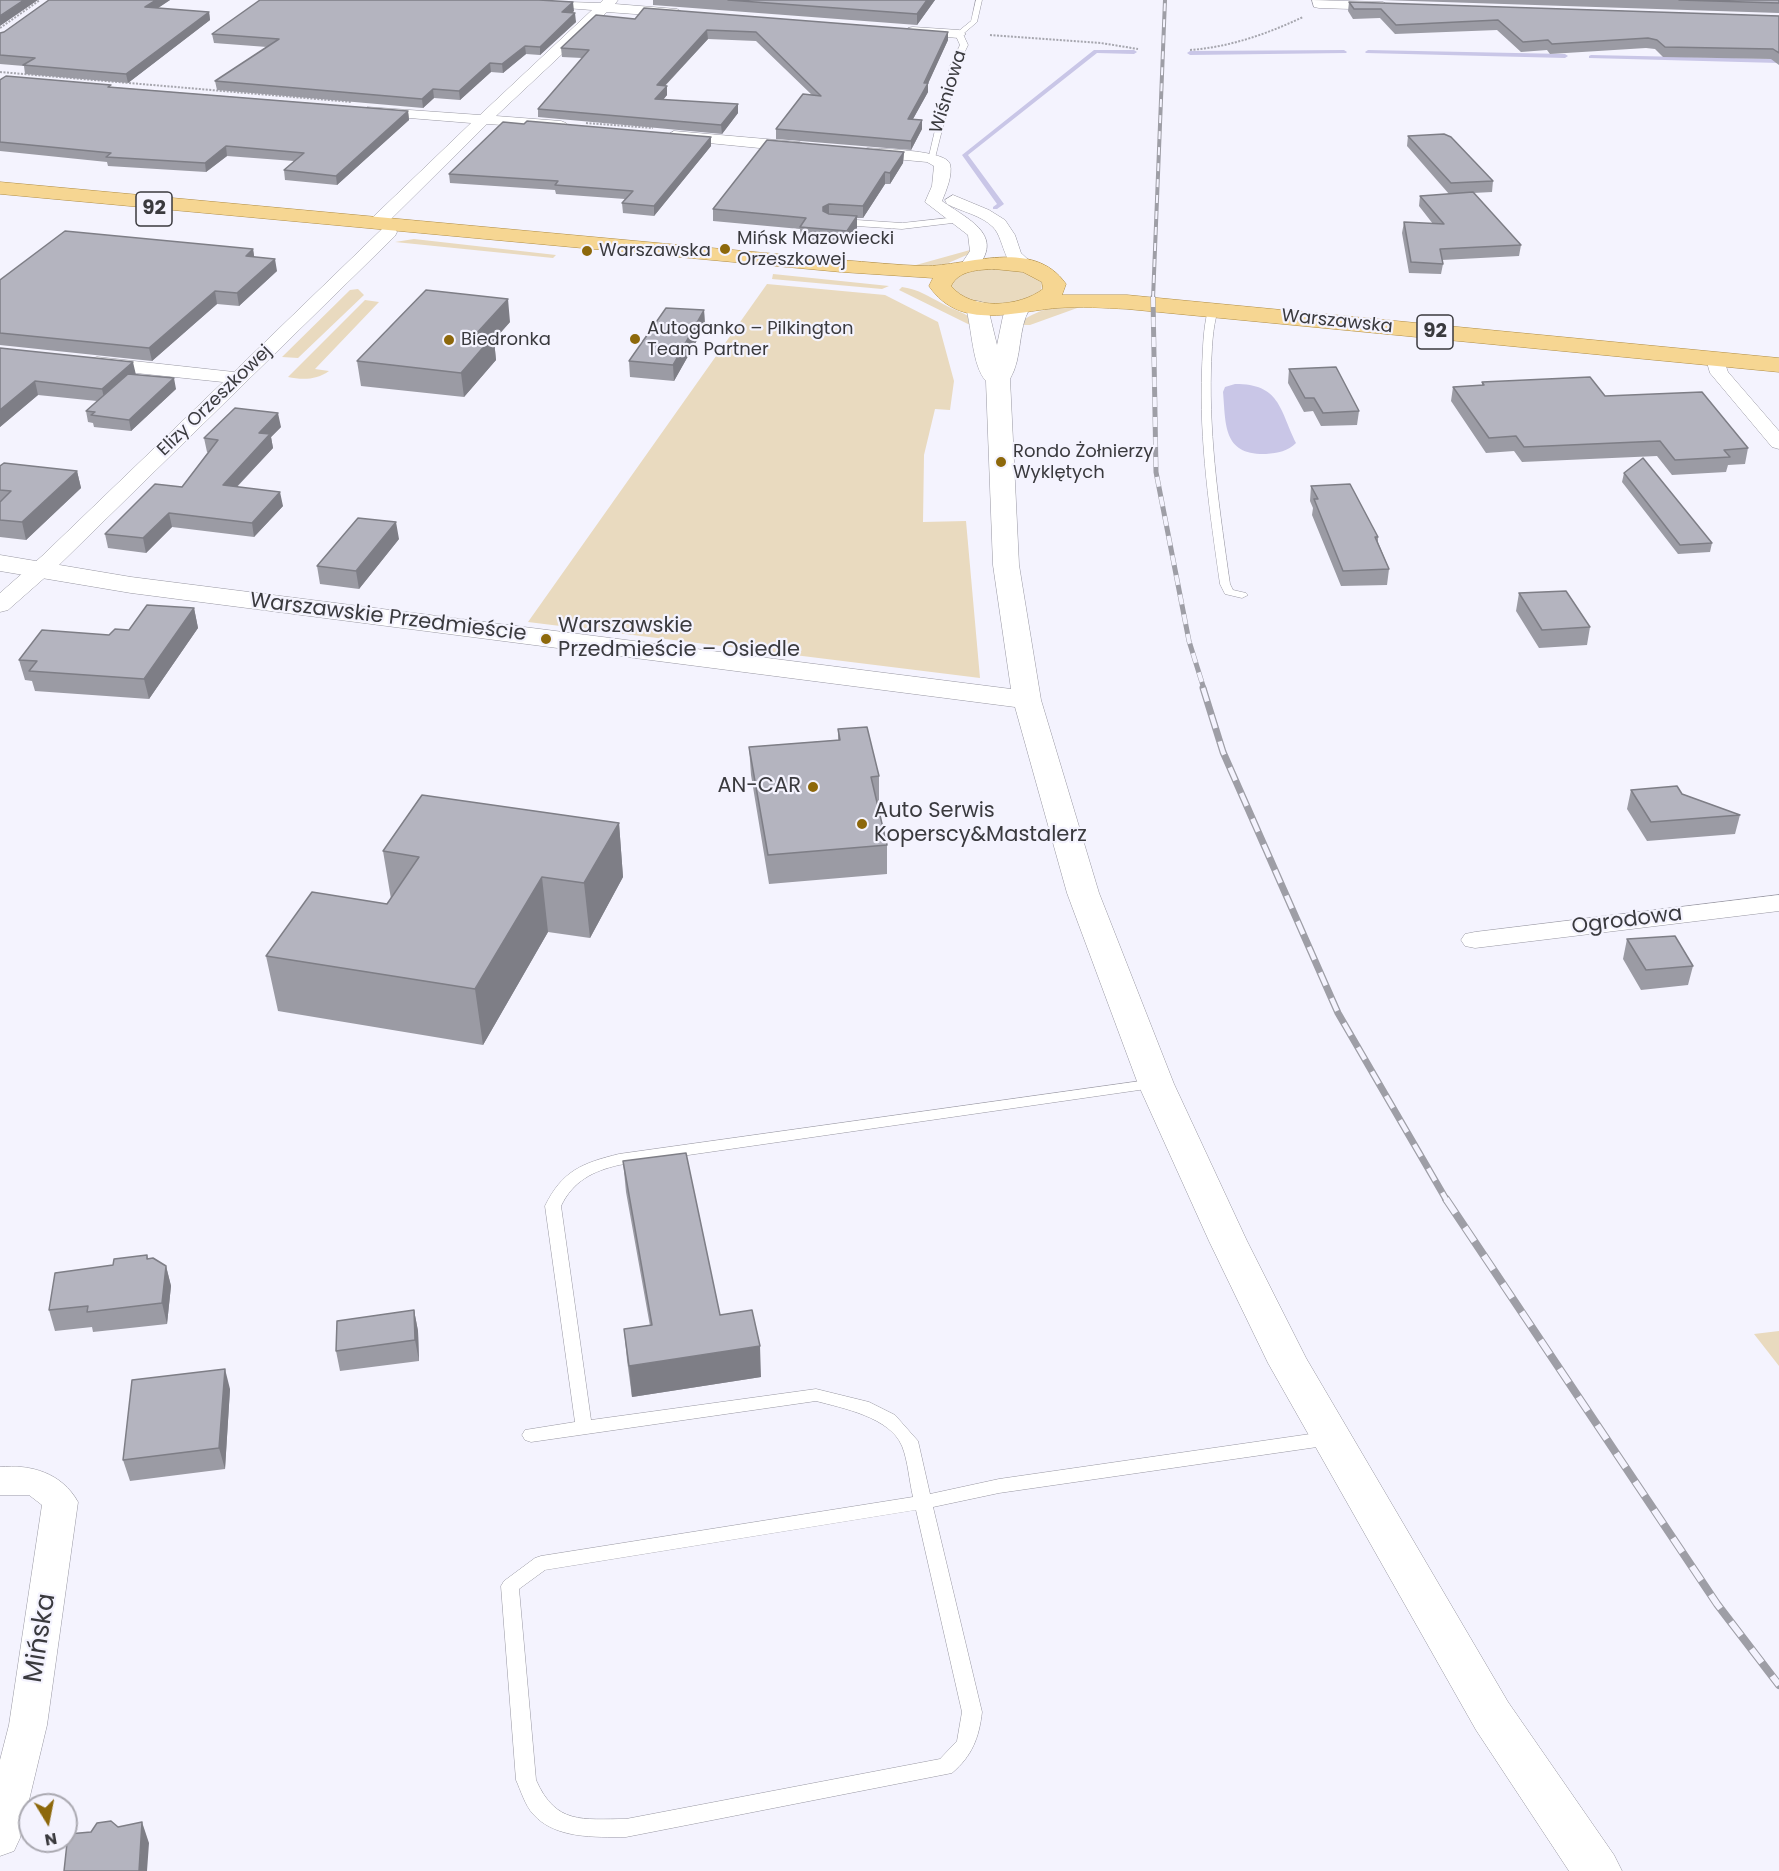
<!DOCTYPE html>
<meta charset="utf-8">
<style>
body{margin:0}
#map{position:relative;width:1779px;height:1871px;overflow:hidden;background:#f4f3fe;font-family:Poppins,sans-serif}
canvas{display:block}
.north{position:absolute;left:18px;top:1793px;width:60px;height:60px;box-sizing:border-box;background:#f4f3fe;border:2px solid #aaa9b1;border-radius:50%;rotate:170deg;font-size:16px;font-weight:700;line-height:24px;text-align:center;color:#3a3a3e}
.north::after{content:'';display:block;margin:auto;width:21px;height:27px;background:#8d680b;clip-path:polygon(50% 0,100% 100%,50% 72%,0 100%)}
</style>
<div id="map">
<canvas width="1779" height="1871"></canvas>
<div class="north">N</div>
</div>
<script>
const g = document.querySelector('canvas').getContext('2d');
g.lineJoin = 'round';
function paint(path, color) {
  g.fillStyle = color;
  g.fill(path, 'evenodd');
}
function trace(path, color, width, dash) {
  g.strokeStyle = color;
  g.lineWidth = width;
  g.lineCap = dash ? 'butt' : 'round';
  g.setLineDash(dash || []);
  g.stroke(path);
}
function label(font, color, halo, rows, align = 'center') {
  g.font = font + ' Poppins,sans-serif';
  g.lineWidth = 4.5;
  g.setLineDash([]);
  g.textBaseline = 'middle';
  g.strokeStyle = halo;
  g.fillStyle = color;
  for (const [text, x, y, turn = 0] of rows) {
    g.save();
    g.translate(x, y);
    g.rotate((+turn || 0) * Math.PI / 180);
    g.textAlign = isNaN(turn) ? turn : align;
    if (halo) g.strokeText(text, 0, 0);
    g.fillText(text, 0, 0);
    g.restore();
  }
}
paint(new Path2D(`
 M414 239 556 255 553 258 395 242Z
 M970 250 969 254 946 264 914 267 916 265Z
 M986 268C1004 270 1028 268 1042 283L1041 292 1021 302 987 304 965 299 950 286C955 272 973 271 986 268Z
 M773 274 889 286 882 289 772 279Z
 M767 284 885 295 938 322 954 381 950 410 935 409 924 455 923 522 966 521 980 678 528 622Z
 M902 287C920 290 928 296 943 304 952 309 962 312 970 317V325L899 290Z
 M358 289 364 295 298 358 282 357 350 290Z
 M365 300 379 302 315 369 329 371C317 380 302 380 288 377Z
 M1082 303 1080 307 1030 325H1018C1035 308 1059 307 1082 303Z
 M1779 1331V1366L1754 1334Z`), '#e9dabf');
paint(new Path2D(`
 M1235 384C1280 384 1279 408 1296 443 1288 451 1278 453 1266 454 1223 455 1226 426 1223 392L1225 387Z`), '#c9c6e7');
paint(new Path2D(`
 M1094 50H1134L1137 52 1134 54 1097 53 968 155 1004 204 997 209H993V207L997 204 962 155Z
 M1344 50 1347 52 1346 53 1190 55 1187 53 1190 51Z
 M1368 50 1565 54 1568 56 1565 58 1366 53 1365 52Z
 M1591 55 1779 59V63L1589 58V56Z`), '#c9c6e7');
const lane = new Path2D(`
 M976 0H982L977 22 963 34 968 45 958 66 935 158 928 160 950 66 960 45 955 34 971 21Z
 M958 217 962 220 961 222 902 229 841 225 837 222 841 219 902 223Z
 M1213 307 1218 310C1212 329 1212 349 1211 369 1209 441 1220 513 1230 584L1233 590 1246 593 1248 595 1242 598 1225 594 1220 584C1210 513 1199 441 1202 369 1203 349 1203 329 1208 310Z
 M1155 1079 1160 1081 1162 1084 1160 1087 619 1165C593 1171 573 1181 561 1206L591 1420 816 1389 869 1402 895 1415 918 1441 930 1494 999 1479 1331 1431 1337 1433 1340 1438 1337 1443 1331 1445 999 1493 933 1507 982 1712C979 1738 972 1756 952 1773L626 1837C595 1837 555 1839 533 1814 525 1805 521 1791 516 1780L501 1586 504 1581 535 1558 541 1556 913 1497C909 1480 908 1461 902 1446 890 1417 842 1408 816 1401L531 1442 525 1440 522 1435 525 1430 575 1422 545 1206C562 1171 582 1163 619 1154ZM916 1510 962 1712 957 1741 940 1759 626 1819C582 1819 556 1825 536 1780L519 1589 545 1570Z`);
const street = new Path2D(`
 M505 0 600 3 603 0H618L615 4 677 9 684 13 677 17 607 12 496 116 561 121 566 123 569 126 566 129 487 124 384 226H372L370 222 372 218 471 123 372 115 367 113 364 110 367 107 480 115 592 10 512 4Z
 M1312 0 1383 2 1390 6 1383 10 1319 8 1314 7Z
 M913 27 959 30 966 34 959 38 908 34 906 31 908 28Z
 M674 131 800 142 808 147 800 152 668 139 666 136Z
 M868 148C882 149 946 150 950 164 953 175 946 191 942 201 967 219 1007 235 975 270H963L960 266 970 251 968 235 925 202 932 186 934 166 927 162 862 156 860 153 862 150Z
 M953 195 989 210 1005 220 1015 235 1021 253 1036 267 1033 271C1003 278 1006 240 993 227 981 215 962 212 947 204L945 200Z
 M389 227 395 228 397 232 395 236 58 566 8 610 0 612V593L42 556 223 382 97 369 90 367 88 363 90 359 97 357 234 372 383 228Z
 M1715 353 1722 355 1728 372 1779 431V449L1772 447 1710 373 1706 359 1708 355Z
 M1779 895V911L1475 948 1465 946 1461 940 1465 934 1475 932Z
 M0 1467C31 1464 62 1473 78 1502L47 1725 20 1838 14 1851 0 1856V1760L9 1725 42 1505 29 1495H0Z`);
const secondary = new Path2D(`
 M977 301 985 303 988 308 997 345 1003 316 1011 303 1019 301 1027 303 1030 308C1017 330 1023 357 1010 379L1019 565 1041 700 1099 893 1174 1084 1247 1241 1306 1358 1508 1702 1614 1855 1622 1871H1569L1476 1730 1268 1363 1209 1241 1138 1084 1067 893 1015 707 131 593 0 571V555L131 577 1011 689 993 565 986 381C972 366 972 328 966 308L969 303Z`);
const primary = new Path2D(`
 M0 182 841 260C868 262 896 265 924 266 968 266 1033 237 1066 284L1062 295H1127L1779 358V372L1127 309C1104 308 1081 306 1057 308 1012 312 960 331 929 286L933 278 841 272 0 194ZM994 269 1023 272 1042 282 1043 289C1020 307 971 311 951 286 959 270 978 270 994 269Z`);
trace(lane, '#9897a2', 1);
trace(street, '#9897a2', 1);
trace(secondary, '#9897a2', 1);
trace(primary, '#b08d45', 1);
trace(new Path2D(`
 M0 28 40 0
 M990 35 1101 43 1138 49
 M1190 50C1230 47 1267 34 1303 17
 M0 72 352 102
 M586 123 653 128`), '#a6a6ae', 2, [2, 1.5]);
paint(lane, '#fff');
paint(street, '#fff');
paint(secondary, '#fff');
paint(primary, '#f6d692');
const railFar3 = new Path2D(`
 M1153 299 1165 0`);
const railFar2 = new Path2D(`
 M1153 297 1156 472 1189 641 1204 689`);
const railFar1 = new Path2D(`
 M1203 688 1223 752 1338 1013 1447 1201`);
const rail = new Path2D(`
 M1446 1199 1717 1604 1779 1685`);
trace(railFar3, '#9e9ea6', 4);
trace(railFar2, '#9e9ea6', 5);
trace(railFar1, '#9e9ea6', 7);
trace(rail, '#9e9ea6', 8);
trace(railFar3, '#f4f3fe', 2, [8]);
trace(railFar2, '#f4f3fe', 4, [10]);
trace(railFar1, '#f4f3fe', 4.5, [14]);
trace(rail, '#f4f3fe', 6, [17]);
paint(new Path2D(`
 M49 0H170L158 8 209 12 210 20 128 83 25 74 24 66 0 64V33L4 32Z
 M653 0H935L917 25 653 5Z
 M1382 0H1779V13Z
 M1349 2 1779 16V65L1771 59 1663 57 1655 49 1646 48 1550 54 1547 50 1521 52 1497 30 1395 34 1380 18 1353 19 1348 11Z
 M574 11 571 13 576 22 540 55 526 54 503 73 491 72 460 100 434 98 423 108 217 90 215 81 267 47 214 43 212 34Z
 M635 19 948 40 928 83V92L913 119 922 120V129L911 150 776 139V129L812 95 756 41 708 39 665 86 667 95 663 100 738 113 722 134 538 117V109L582 58 562 57 561 48Z
 M0 80 111 87 408 111 409 120 337 185 285 180 284 170 294 161 227 156 206 172 108 166 107 162 0 151Z
 M1408 136 1493 181 1492 192 1473 193 1521 245 1519 256 1442 260 1443 264 1441 274 1409 273 1402 233 1404 222 1433 224 1419 206 1420 196 1449 194 1407 146Z
 M711 137V146L654 216 623 213 622 203 625 199 556 194 555 190 450 183 449 174Z
 M904 152 903 163 890 184H885L863 218H857V228L847 243 801 239 800 229 713 221V209Z
 M253 249 254 257 277 271 239 306 217 304 152 361 0 345V280Z
 M704 310 705 326 674 381 630 377 629 361Z
 M510 322 494 340 496 360 464 397 361 386 357 361Z
 M0 348 136 374 176 389 131 431 94 427 93 423 88 422 86 411 97 401 38 395 0 427Z
 M1289 369 1359 411 1357 425 1321 426 1313 411 1304 412 1288 383Z
 M1482 382 1605 396 1748 448 1745 464 1728 465 1726 472 1672 475 1657 456 1522 462 1514 451 1486 453 1451 401 1453 387 1482 385Z
 M281 427 271 437 273 448 237 487 283 506 254 537 172 527 146 553 108 548 105 534 182 487 208 452H207L204 438Z
 M0 466 77 471 81 488 26 540 0 537Z
 M1624 473 1712 543 1710 552 1678 554 1622 482Z
 M1311 486 1378 537V542L1389 569 1387 585 1341 586 1312 515 1313 508 1310 501Z
 M399 539 359 589 320 584 317 566Z
 M1519 593 1590 627 1587 645 1539 648 1516 611Z
 M194 608 198 628 149 699 35 691 32 681 25 680 19 660 129 630Z
 M838 729 879 776V804L878 805 887 845V874L769 884 751 775 749 747 838 740Z
 M1631 790 1682 794 1740 815 1735 834 1647 841 1627 809Z
 M619 823 623 877 590 938 548 932 483 1045 278 1011 266 956 387 904 391 899 383 851Z
 M1627 939 1693 966 1688 985 1641 990 1623 959Z
 M623 1161 720 1315 761 1377 632 1397 627 1360 624 1329 650 1326 626 1192Z
 M147 1255 148 1259 166 1266 171 1286 167 1324 93 1332 92 1327 55 1331 49 1310 113 1265Z
 M414 1310 418 1331 419 1361 340 1371 336 1351Z
 M230 1389 225 1469 130 1481 123 1460Z`), '#9b9ba4');
paint(new Path2D(`
 M24 0H38L0 26V16Z
 M156 0H170L146 16 145 7Z
 M927 0H935L917 25V14Z
 M573 2 574 11 563 21 562 12Z
 M209 12 210 20 128 83 126 74Z
 M575 13 576 22 540 55V47Z
 M707 30 708 39 657 94V85Z
 M948 32V40L927 86 928 83V92L908 128V119Z
 M525 46 526 54 503 73 502 64Z
 M490 63 491 72 460 100 459 91Z
 M667 86V95L656 108 655 99Z
 M433 89 434 98 423 108 422 99Z
 M738 104V113L722 134 721 125Z
 M408 111 409 120 337 185 336 176Z
 M922 120V129L911 150V141Z
 M711 137V146L654 216V206Z
 M226 146 227 156 206 172 205 163Z
 M904 152 903 163 890 184V173Z
 M885 172V184L863 218V206Z
 M829 204V216L824 219 823 207Z
 M857 216V228L847 243V231Z
 M253 249 255 262 246 256Z
 M275 259 277 271 239 306 237 293Z
 M215 291 217 304 152 361 149 348Z
 M508 299 510 322 494 340 496 360 464 397 461 373 475 335Z
 M704 310 705 326 674 381 673 365Z
 M133 362 136 375 105 402 102 389Z
 M174 378 176 389 131 431 129 420Z
 M35 381 38 395 0 427V410Z
 M278 413 281 427 271 437 273 448 225 499 223 485 259 433Z
 M77 471 81 488 26 540 22 522Z
 M280 492 283 506 254 537 252 523Z
 M169 513 172 527 146 553 143 538Z
 M396 522 399 539 359 589 356 571Z
 M194 608 198 628 149 699 144 679Z
 M619 823 623 877 590 938 584 883Z
 M542 877 548 932 483 1045 475 989Z
 M166 1266 171 1286 167 1324 162 1303Z
 M414 1310 418 1331 419 1361 415 1340Z
 M760 1346 761 1377 632 1397 629 1366Z
 M225 1369 230 1389 225 1469 219 1448Z
 M142 1822 149 1843 147 1871H139Z`), '#7e7e86');
const building = new Path2D(`
 M0 0H24L0 16Z
 M49 0H156L145 7 209 12 126 74 23 65 35 58 0 55V33L4 32Z
 M260 0H539L573 2 562 12 575 13 540 47 525 46 502 64 490 63 459 91 433 89 422 99 215 81 279 39 212 34Z
 M728 0H927L917 14Z
 M1679 0H1779V3Z
 M1349 2 1779 16V53L1773 49 1665 47 1657 40 1648 38 1552 44 1548 40 1523 42 1498 20 1396 25 1381 9H1354Z
 M644 8 948 32 924 83H928L908 119 922 120 911 141 776 129 803 94 821 96 756 32 707 30 657 85 667 86 655 99 738 104 721 125 538 109 589 50 561 48 596 15 635 19Z
 M6 76 111 85 108 87 408 111 336 176 284 170 304 153 226 146 205 163 106 157 111 153 0 142V80Z
 M527 121 711 137 654 206 622 203 633 191 555 185 558 181 449 174 503 122 524 124Z
 M1444 134 1451 137 1493 181 1451 183 1408 136Z
 M767 140 904 152 890 173 885 172 863 206 829 204 823 207V211L829 214 857 216 847 231 800 227 806 218 713 209Z
 M1473 192 1521 245 1440 249 1443 264 1411 262 1404 222 1444 224 1420 196Z
 M65 231 253 249 246 256 275 259 237 293 215 291 149 348 0 333V280Z
 M426 290 508 299 475 335 493 336 461 373 357 361Z
 M666 308 704 310 673 365 629 361Z
 M0 348 133 362 102 389 35 381 0 410Z
 M1336 367 1359 411 1323 413 1314 398H1305L1289 369Z
 M128 374 174 378 129 420 91 415 95 412 86 411Z
 M1590 377 1605 396 1702 392 1748 448 1724 450 1730 457 1675 460 1660 441 1524 447 1516 436 1489 438 1453 387 1484 385 1482 382Z
 M235 408 278 413 259 433 270 434 223 485 280 492 252 523 169 513 143 538 105 534 155 484 182 487 218 440 204 438Z
 M1643 458 1712 543 1680 545 1624 473Z
 M4 463 77 471 22 522 0 520V502L11 491 0 490V466Z
 M1350 484 1378 537H1375L1389 569 1343 571 1314 499H1318L1311 486Z
 M358 518 396 522 356 571 317 566Z
 M1566 591 1590 627 1542 630 1519 593Z
 M147 605 194 608 144 679 29 671 37 661 19 660 42 630 109 635 115 629 129 630Z
 M867 727 879 776 871 777 887 845 768 855 749 747 840 740 838 729Z
 M1677 786 1682 794 1740 815 1651 822 1631 790Z
 M422 795 619 823 584 883 542 877 475 989 266 956 312 892 387 904 419 857 383 851Z
 M1675 936 1693 966 1646 970 1627 939Z
 M686 1153 720 1315 752 1310 760 1346 629 1366 624 1329 652 1325 623 1161Z
 M147 1255V1259L153 1258 166 1266 162 1303 87 1312 88 1306 49 1310 55 1273 113 1265 114 1259Z
 M414 1310 415 1340 336 1351 337 1321Z
 M225 1369 219 1448 123 1460 132 1380Z
 M111 1821 118 1827 142 1822 139 1871H64L68 1834 91 1832 97 1823Z`);
paint(building, '#b4b4bf');
trace(building, '#7e7e86', 1.5);
for (const [x, y, r, color] of [
 [725,249,6,"#8d680b"],
 [587,251,6,"#8d680b"],
 [635,339,6,"#8d680b"],
 [449,340,6,"#8d680b"],
 [1001,462,6,"#8d680b"],
 [546,639,6,"#8d680b"],
 [813,787,6,"#8d680b"],
 [862,824,6,"#8d680b"]
]) {
  const dot = new Path2D();
  dot.arc(x, y, r, 0, 2 * Math.PI);
  g.fillStyle = color;
  g.fill(dot);
  trace(dot, '#f4f3fe', 2);
}
label('18px', '#3a3a3e', '#f4f3fe', [
 ["Wiśniowa",949,92,-73],
 ["Warszawska",1337,322,6],
 ["Elizy Orzeszkowej",215,401,-44]
]);
label('18px', '#3a3a3e', '#f4f3fe', [
 ["Mińsk Mazowiecki",737,239],
 ["Orzeszkowej",737,260],
 ["Warszawska",599,251],
 ["Autoganko – Pilkington",647,329],
 ["Team Partner",647,350],
 ["Biedronka",461,340],
 ["Rondo Żołnierzy",1013,452],
 ["Wyklętych",1013,473]
], 'left');
for (const [x, y, w] of [
 [154,209,36],
 [1435,332,36]
]) {
  const box = new Path2D();
  box.roundRect(x - w / 2, y - 17, w, 34, 4.5);
  g.fillStyle = '#f4f3fe';
  g.fill(box);
  trace(box, '#3a3a3e', 1.5);
}
label('bold 20px', '#3a3a3e', null, [
 ["92",154,209],
 ["92",1435,332]
]);
label('21px', '#3a3a3e', '#f4f3fe', [
 ["Warszawskie Przedmieście",388,618,7],
 ["Ogrodowa",1627,921,-7]
]);
label('21px', '#3a3a3e', '#f4f3fe', [
 ["Warszawskie",558,627],
 ["Przedmieście – Osiedle",558,651],
 ["AN-CAR",801,787,"right"],
 ["Auto Serwis",874,812],
 ["Koperscy&Mastalerz",874,836]
], 'left');
label('26px', '#3a3a3e', '#f4f3fe', [
 ["Mińska",41,1638,-81]
]);
</script>
